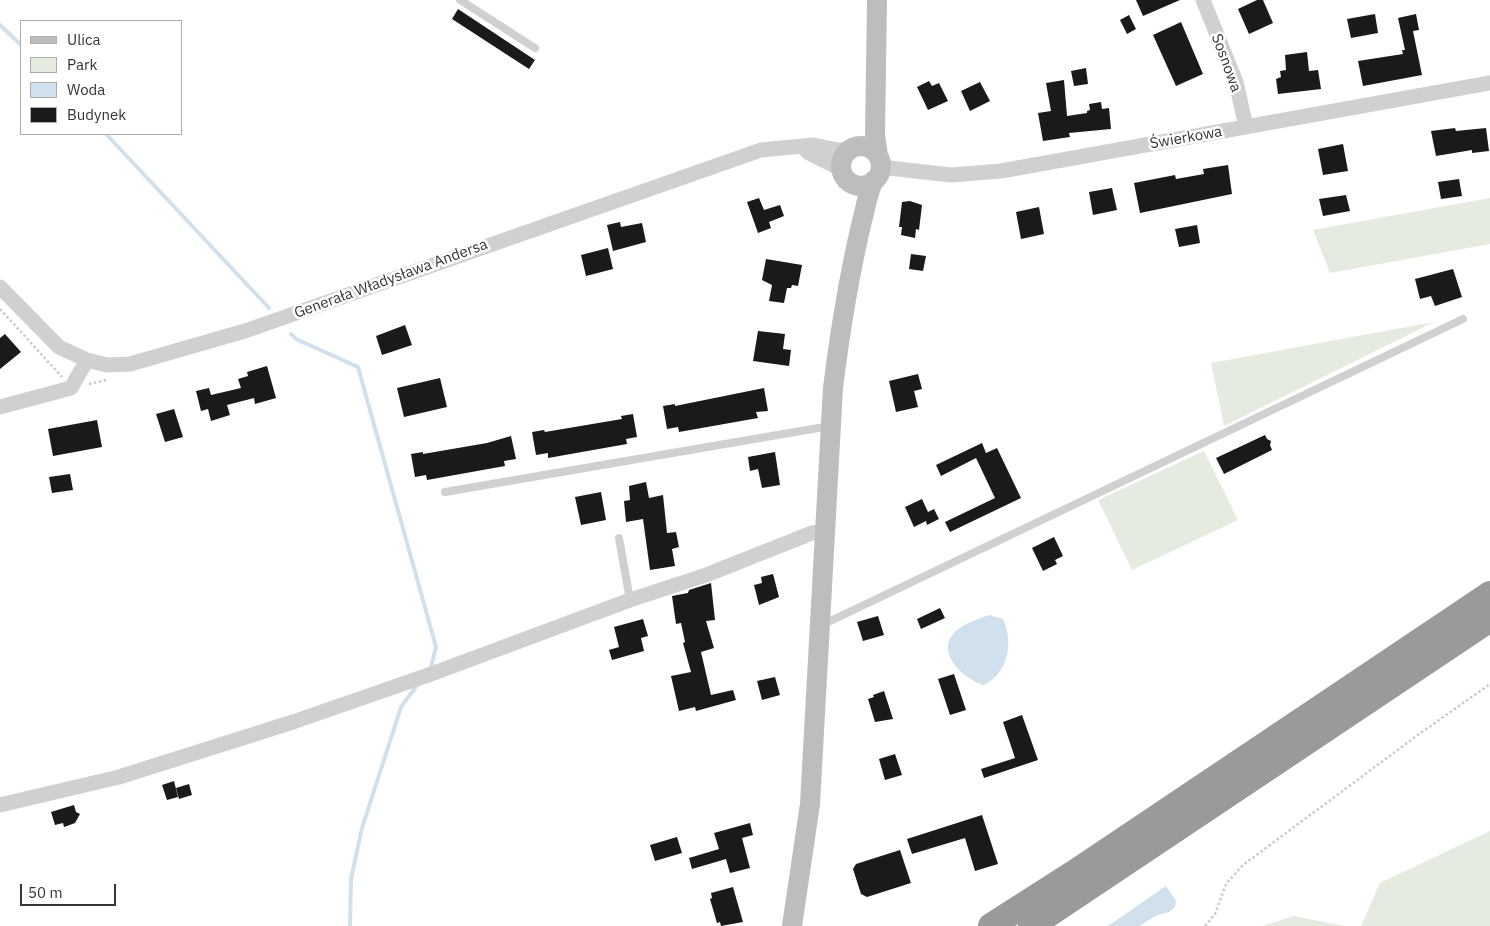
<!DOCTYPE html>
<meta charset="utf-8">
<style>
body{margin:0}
#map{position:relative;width:1490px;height:926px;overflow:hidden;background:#fff;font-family:"IBM Plex Sans",sans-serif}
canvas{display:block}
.legend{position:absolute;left:20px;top:20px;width:162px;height:115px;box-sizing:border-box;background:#fff;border:1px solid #adadad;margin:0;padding:6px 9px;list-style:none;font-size:15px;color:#333}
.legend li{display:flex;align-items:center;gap:10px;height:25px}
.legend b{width:25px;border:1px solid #adadad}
.scale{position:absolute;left:20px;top:884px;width:96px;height:22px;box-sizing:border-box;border:2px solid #333;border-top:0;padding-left:6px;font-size:15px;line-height:18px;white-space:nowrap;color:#333;-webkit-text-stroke:4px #fff;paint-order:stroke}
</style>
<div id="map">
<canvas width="1490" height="926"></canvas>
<ul class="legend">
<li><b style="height:6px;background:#bdbdbd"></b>Ulica</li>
<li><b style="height:14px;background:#e5ebdf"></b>Park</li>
<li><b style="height:14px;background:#d0e0ec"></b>Woda</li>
<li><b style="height:14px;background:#1a1a1a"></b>Budynek</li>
</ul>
<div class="scale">50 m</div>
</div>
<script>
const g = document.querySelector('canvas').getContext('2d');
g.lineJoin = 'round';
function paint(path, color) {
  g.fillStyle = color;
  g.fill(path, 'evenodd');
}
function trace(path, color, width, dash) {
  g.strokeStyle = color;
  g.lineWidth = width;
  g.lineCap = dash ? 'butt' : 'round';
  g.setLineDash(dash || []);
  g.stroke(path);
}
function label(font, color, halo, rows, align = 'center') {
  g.font = font + ' "IBM Plex Sans",sans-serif';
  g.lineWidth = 5;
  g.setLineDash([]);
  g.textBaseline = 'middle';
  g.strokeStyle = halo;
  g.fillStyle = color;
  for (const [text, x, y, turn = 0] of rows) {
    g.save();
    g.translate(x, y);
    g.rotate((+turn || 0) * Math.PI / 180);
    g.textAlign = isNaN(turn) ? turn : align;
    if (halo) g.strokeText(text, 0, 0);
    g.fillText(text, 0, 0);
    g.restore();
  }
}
paint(new Path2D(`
 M1490 198V244L1330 273 1313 230Z
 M1434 322 1224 426 1211 363Z
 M1204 451 1238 520 1132 570 1098 500Z
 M1490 831V926H1361L1380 883Z
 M1294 916 1344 926H1262Z`), '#e5ebdf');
paint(new Path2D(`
 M989 615 1003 619C1014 643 1008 673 984 685 965 680 935 653 954 633 963 623 977 620 989 615Z
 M1166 886 1176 901 1175 907 1169 912 1155 916 1140 926H1108Z`), '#d0e0ec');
trace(new Path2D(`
 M0 25 21 45
 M106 134 269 308
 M291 334 296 339 358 367 436 647 431 667
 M350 926 351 879 362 828 401 707 418 684`), '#d0e0ec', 4);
paint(new Path2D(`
 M1136 0H1180L1143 16Z
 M1257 0H1263L1273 23 1249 34 1238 9Z
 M458 9 535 60 529 69 452 19Z
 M1375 14 1378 33 1351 38 1347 19Z
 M1416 14 1419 30 1413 31 1422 75 1363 86 1358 61 1403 54 1402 50H1405L1398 18Z
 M1129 15 1136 29 1127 34 1120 20Z
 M1181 22 1203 74 1176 86 1153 35Z
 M1307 52 1309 71 1318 70 1321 89 1278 94 1276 79 1281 77 1280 71 1286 70 1285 55Z
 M1086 68 1088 84 1074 86 1071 71Z
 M1064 80 1067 116 1087 113V111L1090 110 1089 104 1101 102 1102 109 1109 108 1111 129 1069 133 1070 137 1043 141 1038 113 1051 111 1046 83Z
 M929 81 932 86 939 83 948 101 928 110 917 87Z
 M980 82 990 101 970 111 961 91Z
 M1455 128 1456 131 1486 128 1489 151 1472 153V150L1436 156 1431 131Z
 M1343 144 1348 171 1323 175 1318 149Z
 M1228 165 1232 194 1140 213 1134 183 1175 175 1176 179 1204 174 1203 169Z
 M1459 179 1462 196 1441 199 1438 182Z
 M1112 188 1117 210 1093 215 1089 192Z
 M1346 195 1350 211 1323 216 1319 199Z
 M759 198 764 210 780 205 784 216 769 222 771 228 758 233 747 202Z
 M910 201 922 205 919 230 916 229 915 238 901 235 902 227H899L902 202Z
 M1039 207 1044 234 1021 239 1016 212Z
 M620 222 621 227 642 223 646 242 613 251 607 225Z
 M1197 225 1200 243 1179 247 1175 229Z
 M608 248 613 269 586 276 581 255Z
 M911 254 926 256 923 271 909 269Z
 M766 259 802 265 798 286 792 285 791 288H787L784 303 769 301 772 285 762 280Z
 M1453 269 1462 297 1435 306 1431 296 1420 299 1415 279Z
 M405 325 412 345 382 355 376 336Z
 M758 331 785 334 783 349 791 350 789 366 753 361Z
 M5 334 21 352 0 369V338Z
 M267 366 276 398 255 404 254 398 227 405 230 415 211 421 208 409 201 411 196 391 209 388 211 395 241 388 238 379 248 376 247 372Z
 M918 374 922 389 914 391 918 407 896 412 889 381Z
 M440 378 447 407 404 417 397 388Z
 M764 388 768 411 756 412 758 418 679 432 678 427 667 429 663 406 675 404V406Z
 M174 409 183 437 165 442 156 414Z
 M633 414 637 437 626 439 627 444 548 458V453L536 455 532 432 544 430 545 432 622 419 621 416Z
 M97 420 102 447 53 456 48 429Z
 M1265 435 1267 439 1271 441 1270 445 1272 450 1224 474 1216 458Z
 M511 436 516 459 504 461 505 466 427 480 426 475 415 477 411 454 423 452V454L487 443Z
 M982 443 986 453 997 448 1021 498 950 532 945 522 995 498 976 458 941 476 936 465Z
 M775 452 780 485 762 488 758 469 750 471 748 457Z
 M70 474 73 490 52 493 49 477Z
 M646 482 649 498 663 495 667 533 676 532 679 547 672 549 675 566 650 570 643 519 626 522 624 501 630 500 629 486Z
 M601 492 606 520 581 525 575 497Z
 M922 499 928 512 934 509 939 519 927 525 926 521 914 527 905 507Z
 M1054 537 1063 556 1055 560 1057 564 1043 571 1032 548Z
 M773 574 779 597 759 605 754 585 762 583 761 577Z
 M711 583 715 620 706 621 714 648 701 652 711 695 733 690 736 700 696 711 695 707 679 711 671 676 691 672 683 643 685 642 681 623 676 624 672 596 688 593 689 590Z
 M940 608 945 618 921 629 917 619Z
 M878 616 884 635 863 641 857 622Z
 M643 619 648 636 641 638 644 651 612 660 609 650 619 647 614 627Z
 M954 674 966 710 950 715 938 679Z
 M775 677 780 695 762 700 757 681Z
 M884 691 893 719 875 722 868 699 874 697 873 695Z
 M1022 715 1038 760 984 778 981 769 1015 758 1003 722Z
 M895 754 902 775 885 780 879 759Z
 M174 781 178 797 167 800 162 785Z
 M189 784 192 795 179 799 176 788Z
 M74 805 76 812 80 814 75 823 64 827 63 823 55 825 51 812Z
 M982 815 998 864 975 871 965 838 912 854 907 839Z
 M750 823 753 835 742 838 750 868 730 873 726 859 692 869 689 858 719 849 714 833Z
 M677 837 682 853 655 861 650 845Z
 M900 850 911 883 867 897 861 894 853 869 856 864Z
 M733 887 743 922 721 926 720 922 717 923 710 899 712 898 711 893Z`), '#1a1a1a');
trace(new Path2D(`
 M837 181 841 188
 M0 309 62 377
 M89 384 106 380
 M1205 926 1215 914 1226 884 1243 865 1415 737 1490 684`), '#cacaca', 2.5, [2.5, 2.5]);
trace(new Path2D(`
 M460 0 535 48
 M445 492 830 426
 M619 538 630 600
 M822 625 1463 319`), '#d0d0d0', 8);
trace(new Path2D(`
 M1203 0 1236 82 1246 127
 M802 146 809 153 841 169
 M880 167 951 175 1001 171 1490 83
 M0 287 59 347 87 360 107 365 130 364 245 331 761 150 813 145 839 150 850 149
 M0 407 71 388 87 360
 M0 805 119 777 293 722 434 673 630 600 706 575 812 533 825 531`), '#d0d0d0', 15);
trace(new Path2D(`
 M877 0 875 135 878 156
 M841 166a20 20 0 1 1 40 0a20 20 0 1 1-40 0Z
 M792 926 810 804 833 388C840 331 849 276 862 221 866 207 867 194 874 180`), '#bdbdbd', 20);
trace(new Path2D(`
 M991 926 1074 873 1490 594
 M1031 926 1490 619`), '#9a9a9a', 26);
label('15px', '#333', '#fff', [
 ["Sosnowa",1226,63,70],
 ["Świerkowa",1186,138,-10],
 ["Generała Władysława Andersa",391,279,-20]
]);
</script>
